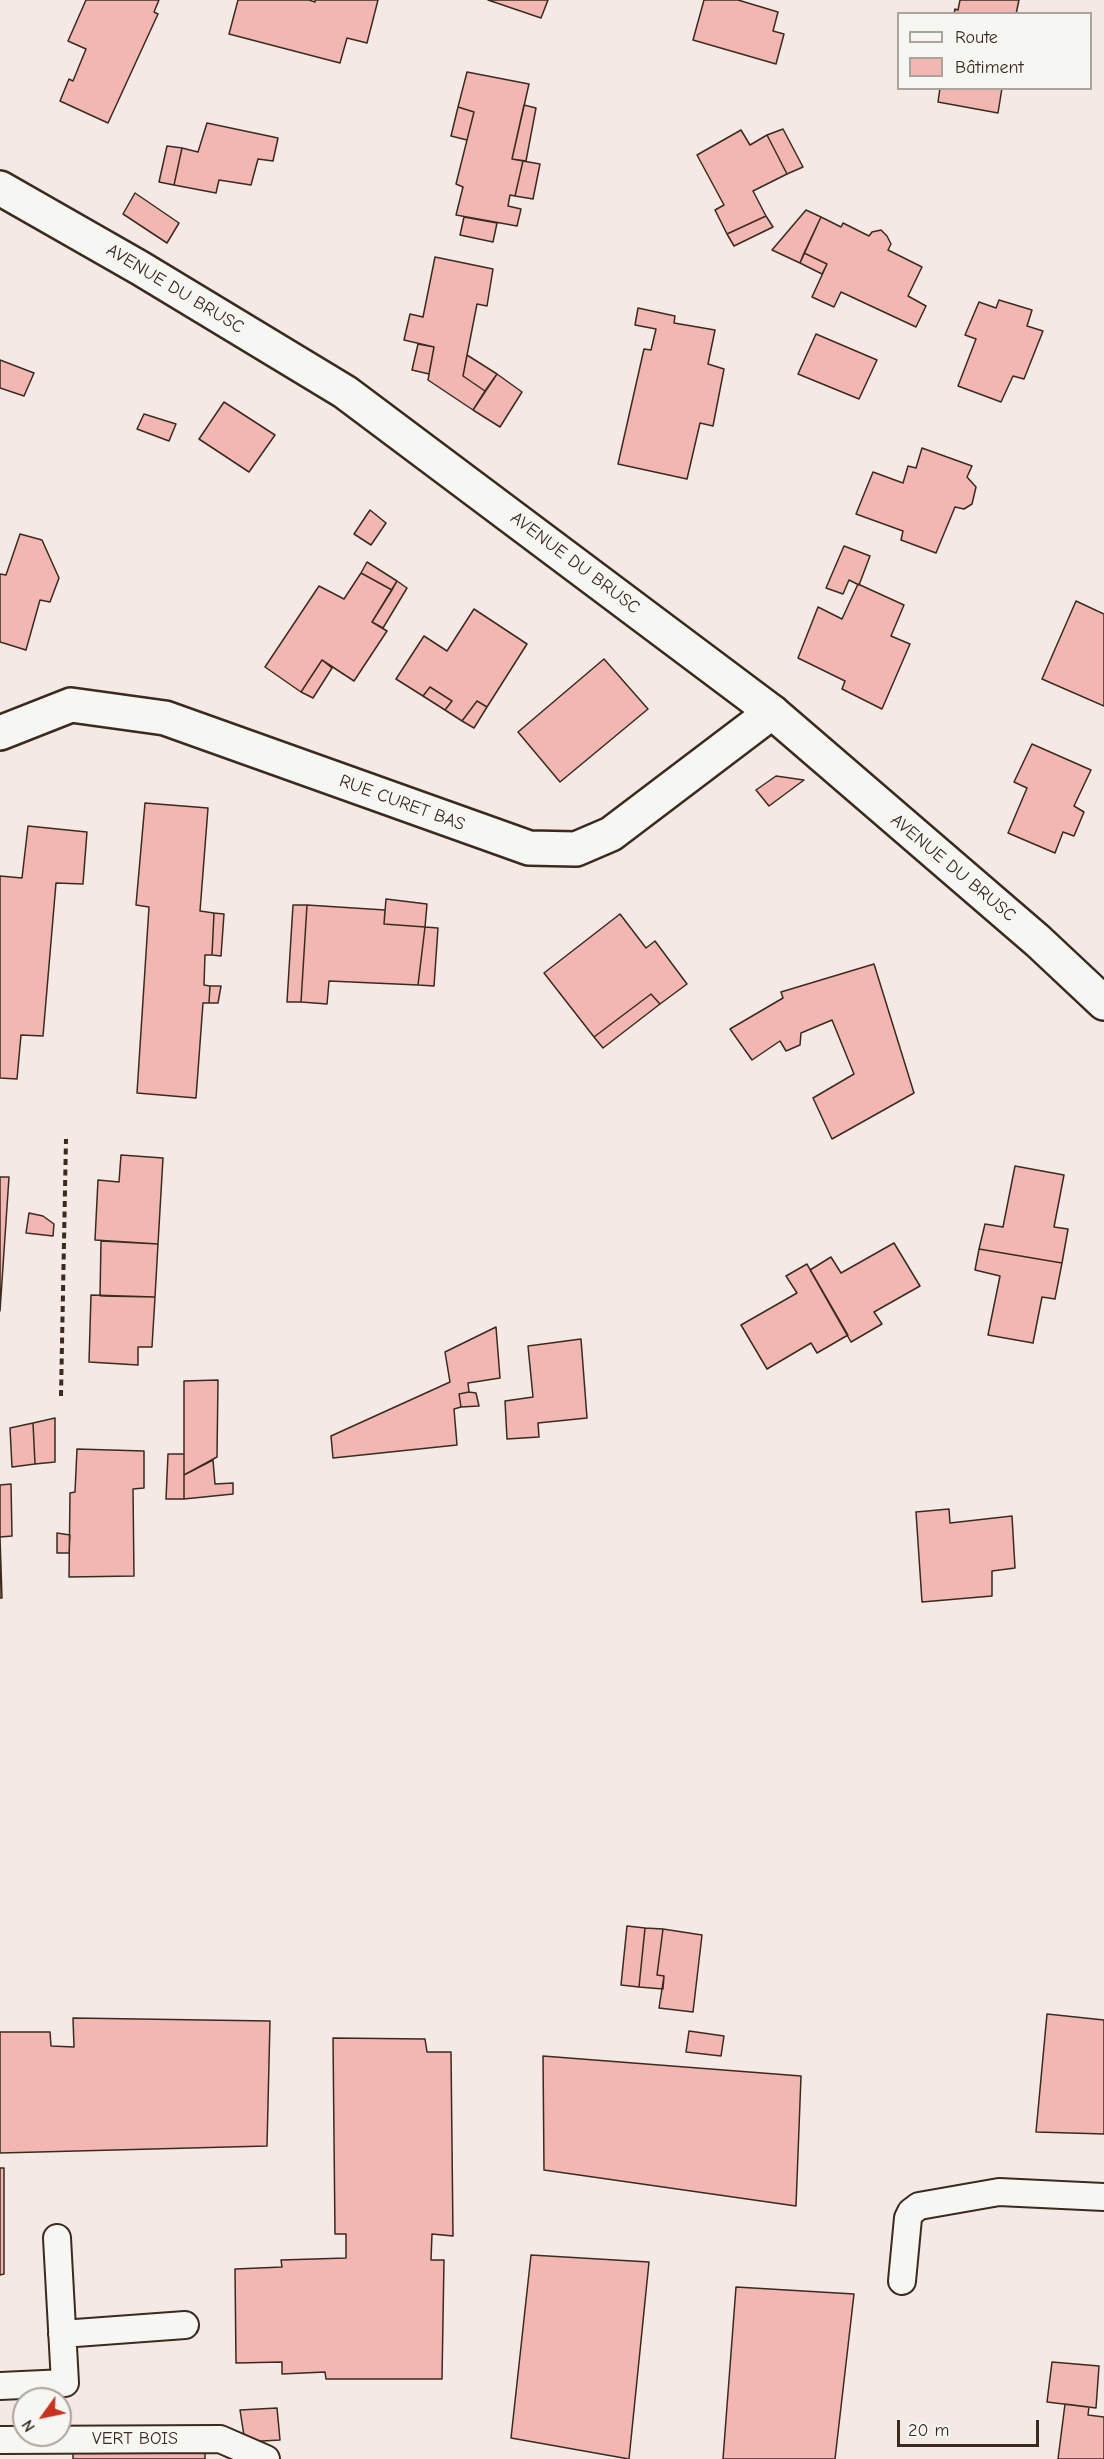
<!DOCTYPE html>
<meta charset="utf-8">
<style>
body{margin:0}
#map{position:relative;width:1104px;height:2459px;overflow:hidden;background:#f5e9e5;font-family:"Comic Neue",sans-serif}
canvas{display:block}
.legend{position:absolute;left:897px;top:12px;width:195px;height:78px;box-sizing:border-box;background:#f6f6f2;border:2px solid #aba49d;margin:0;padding:8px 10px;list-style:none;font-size:18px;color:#3b2a1e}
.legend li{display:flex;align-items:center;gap:12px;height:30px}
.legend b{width:30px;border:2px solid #aba49d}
.north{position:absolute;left:12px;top:2387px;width:60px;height:60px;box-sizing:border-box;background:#f6f6f2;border:2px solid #aba49d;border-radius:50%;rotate:237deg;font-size:16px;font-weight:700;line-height:24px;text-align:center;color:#3b2a1e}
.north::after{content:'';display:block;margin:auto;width:21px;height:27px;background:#c8321e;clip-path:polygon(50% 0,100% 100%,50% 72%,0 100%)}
.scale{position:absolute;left:897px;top:2420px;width:142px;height:27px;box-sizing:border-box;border:3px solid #3b2a1e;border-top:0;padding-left:8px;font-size:18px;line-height:21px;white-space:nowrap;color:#3b2a1e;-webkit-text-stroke:4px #f6f6f2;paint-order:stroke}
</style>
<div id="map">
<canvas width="1104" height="2459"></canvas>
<ul class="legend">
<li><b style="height:8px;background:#f6f6f2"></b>Route</li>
<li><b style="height:16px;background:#f2b6b3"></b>Bâtiment</li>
</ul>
<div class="north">N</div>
<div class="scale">20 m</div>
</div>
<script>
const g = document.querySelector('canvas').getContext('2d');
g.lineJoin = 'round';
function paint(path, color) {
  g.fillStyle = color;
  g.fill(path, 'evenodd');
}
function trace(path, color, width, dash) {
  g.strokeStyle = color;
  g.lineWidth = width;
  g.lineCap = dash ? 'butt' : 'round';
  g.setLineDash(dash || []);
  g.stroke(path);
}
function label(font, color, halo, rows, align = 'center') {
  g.font = font + ' "Comic Neue",sans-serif';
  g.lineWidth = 5;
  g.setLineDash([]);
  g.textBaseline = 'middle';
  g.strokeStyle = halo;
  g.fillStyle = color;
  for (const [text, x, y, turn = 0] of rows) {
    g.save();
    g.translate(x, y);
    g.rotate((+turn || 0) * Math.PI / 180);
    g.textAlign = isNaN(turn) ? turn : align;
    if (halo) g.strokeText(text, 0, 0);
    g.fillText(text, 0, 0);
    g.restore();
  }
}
const building = new Path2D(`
 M86 0H159L154 12 158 14 108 123 60 101 69 79 73 81 86 49 68 41Z
 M238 0H309L315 2V0H378L367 43 347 38 340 63 229 34Z
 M488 0H548L541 18Z
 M704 0H738L778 12 773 31 784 34 776 64 693 40Z
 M960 0H1019L1016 14H954L955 9 958 10Z
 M467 72 529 84 512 159 523 161 515 196 510 195 508 206 521 209 517 226 456 215 463 187 456 184 474 112 458 107Z
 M940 88H1002L998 113 938 102Z
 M524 105 536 108 526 161 512 159Z
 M458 107 474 112 467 140 451 136Z
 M207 123 278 138 273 161 258 159 251 185 219 180 216 193 174 185 182 148 198 152Z
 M783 129 803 167 787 174 767 135Z
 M741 130 750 145 767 135 787 174 753 191 766 216 727 234 715 210 724 205 697 155Z
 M167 146 182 148 174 185 159 182Z
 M523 161 540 164 533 199 515 196Z
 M135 193 179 223 167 243 123 214Z
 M806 210 821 217 800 263 772 250Z
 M766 216 773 227 734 246 727 234Z
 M464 217 497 223 493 242 460 235Z
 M821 217 841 227 843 223 869 236 872 232 881 230 887 236 891 244 888 250 922 267 908 296 926 306 916 327 841 292 834 307 812 297 827 264 804 253Z
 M804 253 827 264 822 274 800 263Z
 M435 257 493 269 487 306 477 304 463 376 485 391 473 410 428 380 434 347 404 340 410 314 423 317Z
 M999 300 1032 310 1027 326 1043 331 1024 379 1013 376 1001 402 958 386 976 339 965 335 979 302 996 308Z
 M638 308 675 316 674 323 715 330 708 364 724 369 713 426 700 423 687 479 618 464 644 349 651 350 656 329 635 325Z
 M816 334 877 360 859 399 798 374Z
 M418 344 434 347 429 374 412 370Z
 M467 355 497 374 485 391 463 376Z
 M0 360 34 373 24 396 0 388Z
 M497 374 522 392 500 427 473 410Z
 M224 402 275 435 249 472 199 439Z
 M144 414 176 424 169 441 137 429Z
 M922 448 972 466 967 477 976 487 972 504 964 509 955 507 936 553 901 540 903 531 856 514 873 472 903 483 908 466 916 468Z
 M370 510 386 523 371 545 354 534Z
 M20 534 42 540 59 578 50 602 40 600 26 650 0 642V574L6 575Z
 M844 546 870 556 859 585 849 580 843 594 826 588Z
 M367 562 397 581 392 590 361 573Z
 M361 573 392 590 372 622 387 631 354 681 322 660 301 692 265 667 319 586 344 599Z
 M397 581 407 588 383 628 372 622Z
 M858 584 904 605 891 636 910 644 882 709 842 689 845 681 798 658 818 607 842 619Z
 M1076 601 1104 614V706L1042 679Z
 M474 609 527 644 487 707 477 701 462 721 445 710 452 701 430 687 423 696 396 679 424 636 447 651Z
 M604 659 648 709 560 782 518 732Z
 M322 660 332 668 313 698 301 692Z
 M430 687 452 701 445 710 423 696Z
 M477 701 487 707 474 728 462 721Z
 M1032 744 1091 770 1074 806 1084 812 1074 836 1063 832 1055 853 1008 833 1027 788 1014 782Z
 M776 776 804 780 769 806 756 790Z
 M145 803 208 808 200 911 214 913 212 955H205L204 985 210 986 209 1003H203L196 1098 137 1093 149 907 136 905Z
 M28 826 87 832 83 884 56 883 43 1036 21 1035 17 1079 0 1078V876L22 878Z
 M386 899 427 904 425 927 384 924Z
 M293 905H307L301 1002H287Z
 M307 905 385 910 384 924 425 927 418 985 329 981 327 1004 301 1002Z
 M214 913 224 914 221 956 212 955Z
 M620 914 646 948 655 941 687 984 660 1004 651 994 594 1037 544 973Z
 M425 927 438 928 434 986 418 985Z
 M874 964 914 1093 832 1139 813 1098 854 1074 832 1020 801 1033 800 1045 786 1051 780 1041 752 1060 730 1029 783 998 781 992Z
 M210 986H221L218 1003H209Z
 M651 994 660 1004 603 1048 594 1037Z
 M121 1155 163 1158 158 1244 95 1240 98 1180 119 1182Z
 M1015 1166 1064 1175 1054 1227 1068 1229 1062 1263 979 1249 985 1224 1003 1227Z
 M0 1177H9L0 1311Z
 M29 1213 43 1216 54 1224 53 1236 26 1233Z
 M101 1241 158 1244 155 1297 100 1296Z
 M894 1243 920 1286 874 1312 882 1324 851 1342 810 1270 831 1257 841 1273Z
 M979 1249 1062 1263 1055 1299 1042 1297 1033 1343 988 1335 1000 1276 975 1270Z
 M807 1264 848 1335 817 1353 811 1343 767 1369 741 1325 797 1293 786 1276Z
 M91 1295 155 1297 152 1347H138V1365L89 1362Z
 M496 1327 500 1378 468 1383 469 1392 459 1394 461 1407 454 1409 457 1445 333 1458 331 1436 450 1382 445 1352Z
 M581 1339 587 1418 538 1423 539 1437 507 1439 505 1401 533 1397 528 1346Z
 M218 1380 217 1457 184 1475V1381Z
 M469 1392 476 1393 479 1406 461 1407 459 1394Z
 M55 1418V1462L35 1464 33 1423Z
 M33 1423 35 1464 12 1467 10 1428Z
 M77 1449 144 1451V1488L133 1489 134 1576 69 1577 70 1493 75 1492Z
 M168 1454H184V1499H166Z
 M213 1460 215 1484 233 1483V1494L184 1499V1475Z
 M11 1484 12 1536 0 1537V1485Z
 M949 1509 950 1523 1012 1516 1015 1568 992 1571V1596L922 1602 916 1512Z
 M57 1533 70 1535 69 1553H57Z
 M0 1537 2 1598H0Z
 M627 1926 645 1928 639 1987 621 1985Z
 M645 1928 663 1929 657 1975 664 1976 663 1989 639 1987Z
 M663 1929 702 1935 693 2012 659 2008 664 1976 657 1975Z
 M1047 2014 1104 2020V2134L1036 2132Z
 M73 2018 270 2021 267 2146 0 2153V2032H50L51 2046 74 2047Z
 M689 2031 724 2036 721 2056 686 2052Z
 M333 2038 425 2039 427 2052H451L453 2236 432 2234 431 2260H444L442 2379H326L325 2372 282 2374V2362L236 2363 235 2269 282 2267 281 2260 346 2258V2234H335Z
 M543 2056 801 2076 796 2206 544 2170Z
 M0 2168H4V2274L0 2275Z
 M531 2255 649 2262 629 2459 511 2438Z
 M736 2287 854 2294 835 2459H723Z
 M1052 2362 1099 2366 1096 2408 1047 2402Z
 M1065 2404 1089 2407 1088 2415 1104 2417V2459H1058Z
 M277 2408 280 2440 245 2442 240 2410Z
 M205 2449V2459H73V2451Z`);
paint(building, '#f2b6b3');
trace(building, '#3b2a1e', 1.5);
const service = new Path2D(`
 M902 2281 908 2218 911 2212 919 2206 999 2192 1104 2197
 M62 2334 185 2325
 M0 2386 65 2383 57 2238
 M0 2440 220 2439 266 2459`);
const minor = new Path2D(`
 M0 733 71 705 165 718 529 848 576 849 611 834 772 712`);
const tertiary = new Path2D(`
 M0 188 140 268 345 392 772 712 1038 941 1104 1003`);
trace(service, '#3b2a1e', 30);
trace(minor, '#3b2a1e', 38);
trace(tertiary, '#3b2a1e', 38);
trace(new Path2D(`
 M61 1396 66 1139`), '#3b2a1e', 4, [6, 4.5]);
trace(service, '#f6f6f2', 26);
trace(minor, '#f6f6f2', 33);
trace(tertiary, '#f6f6f2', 33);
label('18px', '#3b2a1e', '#f6f6f2', [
 ["AVENUE DU BRUSC",175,289,31],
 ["AVENUE DU BRUSC",575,563,37],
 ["RUE CURET BAS",402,803,20],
 ["AVENUE DU BRUSC",953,868,40],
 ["VERT BOIS",135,2439]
]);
</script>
